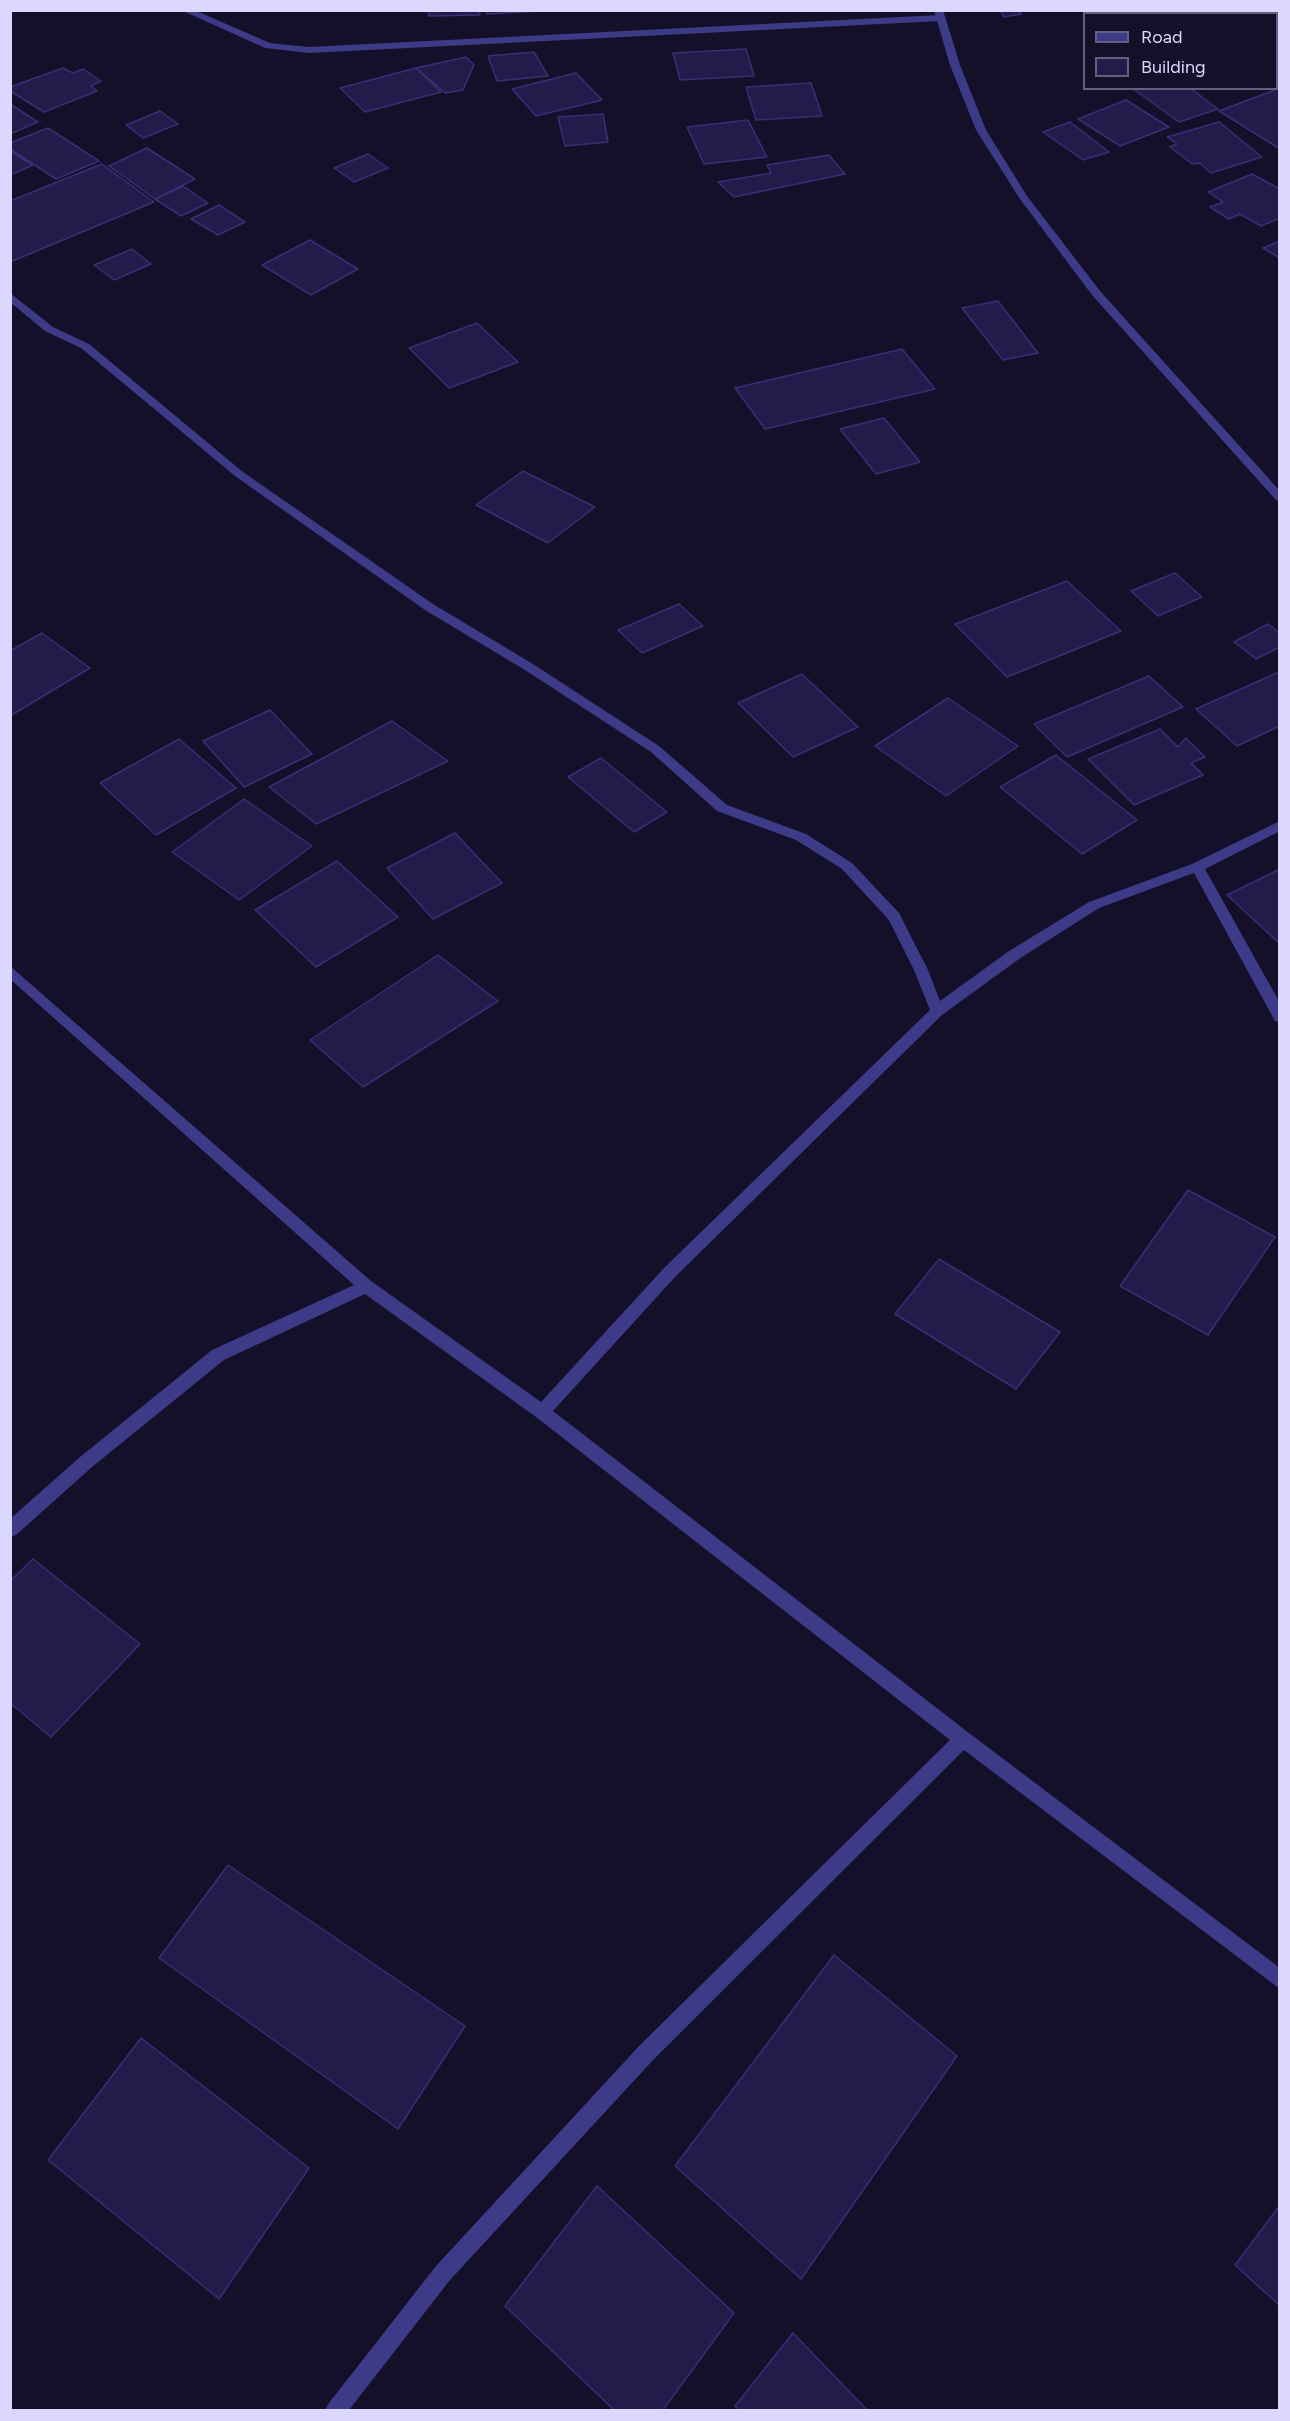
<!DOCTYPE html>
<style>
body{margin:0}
#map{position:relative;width:1290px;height:2421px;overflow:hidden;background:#141029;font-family:Figtree,sans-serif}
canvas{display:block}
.frame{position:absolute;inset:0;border:12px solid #dcd7ff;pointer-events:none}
.legend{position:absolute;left:1083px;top:12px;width:195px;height:78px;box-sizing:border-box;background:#141029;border:2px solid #64607f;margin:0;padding:8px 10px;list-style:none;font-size:18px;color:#dcd7ff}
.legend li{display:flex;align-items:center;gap:12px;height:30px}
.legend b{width:30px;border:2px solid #64607f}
</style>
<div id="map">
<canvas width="1290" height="2421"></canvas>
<div class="frame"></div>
<ul class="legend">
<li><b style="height:8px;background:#3d3a88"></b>Road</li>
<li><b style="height:16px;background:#251b4a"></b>Building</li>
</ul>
</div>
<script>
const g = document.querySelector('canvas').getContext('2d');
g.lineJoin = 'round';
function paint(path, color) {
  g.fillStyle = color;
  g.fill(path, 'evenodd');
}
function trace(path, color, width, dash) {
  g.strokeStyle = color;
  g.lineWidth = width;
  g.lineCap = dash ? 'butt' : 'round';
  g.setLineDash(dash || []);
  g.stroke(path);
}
const building = new Path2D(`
 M428 10H479L480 15 429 16Z
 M486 10H540V11L487 14Z
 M1000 10H1019L1021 14 1004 17Z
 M746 49 754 76 680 80 673 53Z
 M534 52 548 76 497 81 488 56Z
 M466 57 474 65 463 90 445 93 416 68Z
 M63 68 73 73 83 69 101 81 91 86 97 91 44 112 10 91V87Z
 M416 68 441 92 365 112 340 88Z
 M576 73 602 100 536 116 512 89Z
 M811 83 822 116 756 120 746 87Z
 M1132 88H1190L1218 109 1179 122Z
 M1280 88V149L1219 111Z
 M1126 100 1169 127 1120 146 1078 119Z
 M10 104 38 122 10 134Z
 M160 111 178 124 143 138 126 125Z
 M603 114 608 142 565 146 558 117Z
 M748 120 767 157 704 164 687 127Z
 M1070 122 1109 152 1083 160 1043 132Z
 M1219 122 1262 157 1211 173 1200 163 1192 164 1170 147 1177 144 1167 137Z
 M48 128 99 161 56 179 10 149V143Z
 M147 148 195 179 155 199 109 166Z
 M10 151 33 165 10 175Z
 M368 154 388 168 354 182 334 168Z
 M829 155 845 174 734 197 718 182 771 173 767 165Z
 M102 164 154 202 10 262V201Z
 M1252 174 1280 189V218L1261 226 1240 214 1229 219 1210 207 1223 202 1208 192Z
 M183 186 208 203 181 216 155 199Z
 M219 205 245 222 218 235 191 219Z
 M310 240 358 269 311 295 262 265Z
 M1280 241V258L1263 248Z
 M132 249 151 264 114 280 94 265Z
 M998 301 1038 353 1003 360 962 308Z
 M477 323 518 362 449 388 409 348Z
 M902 349 935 389 765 429 735 388Z
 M884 418 920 462 876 474 840 429Z
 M523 471 595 507 548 543 476 505Z
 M1175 573 1202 597 1158 616 1131 591Z
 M1067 581 1121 631 1007 677 955 624Z
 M679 604 703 626 642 653 618 630Z
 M1268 624 1280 633V647L1256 659 1234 642Z
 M42 633 90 668 10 716V651Z
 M1279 672 1280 726 1237 746 1196 709Z
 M802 674 858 727 793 757 738 703Z
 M1149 676 1183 707 1067 757 1034 724Z
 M948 698 1018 746 946 796 875 746Z
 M270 710 312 754 244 787 203 741Z
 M392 721 448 761 316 824 269 787Z
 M1160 729 1178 747 1186 738 1205 757 1191 763 1203 775 1134 805 1088 759Z
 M179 739 236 788 156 835 100 783Z
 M1056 755 1137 820 1082 854 1000 787Z
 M601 758 667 812 634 832 568 777Z
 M244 799 312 846 239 900 172 852Z
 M455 833 502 883 433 919 387 868Z
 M337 861 398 917 316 967 255 910Z
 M1280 869V944L1227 895Z
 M438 955 498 1001 363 1087 310 1040Z
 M1188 1190 1275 1237 1208 1335 1120 1286Z
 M939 1259 1060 1332 1016 1389 895 1314Z
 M33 1559 140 1644 51 1737 10 1703V1581Z
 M228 1865 465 2026 398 2129 159 1958Z
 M834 1955 957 2056 801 2279 675 2166Z
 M141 2038 309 2168 219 2299 48 2160Z
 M597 2186 734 2313 663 2410H614L505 2306Z
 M1280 2205V2306L1235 2265Z
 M793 2333 867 2410H739L735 2406Z`);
paint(building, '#251b4a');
trace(building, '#3b2d76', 1.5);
paint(new Path2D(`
 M181 10H194L270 43 309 47 940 15 944 18 940 21 309 53 265 48Z
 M10 293 53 327 89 344 243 472 433 604 533 664 659 746 727 805 806 834 852 863 899 913 928 970 940 1001 1009 951 1089 902 1192 864 1280 821V831L1205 869 1280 1003V1022L1275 1021 1194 873 1099 908 1019 959 942 1015 675 1277 553 1411 969 1733 1280 1968V1989L964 1750 654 2059 450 2280 349 2410H325L329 2403 436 2266 640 2045 950 1740 536 1417 365 1294 224 1360 92 1467 16 1535 10 1537V1519L80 1457 212 1350 354 1285 10 979V966L371 1281 541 1402 665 1267 930 1010 914 970 889 920 842 869 796 840 717 811 651 752 525 670 425 610 235 476 81 348 45 331 10 302Z`), '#3d3a88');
paint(new Path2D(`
 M934 10H943L960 65 986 130 1027 196 1100 291 1280 491V501L1276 500 1092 295 1020 199 976 130 950 65Z`), '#3d3a88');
</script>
